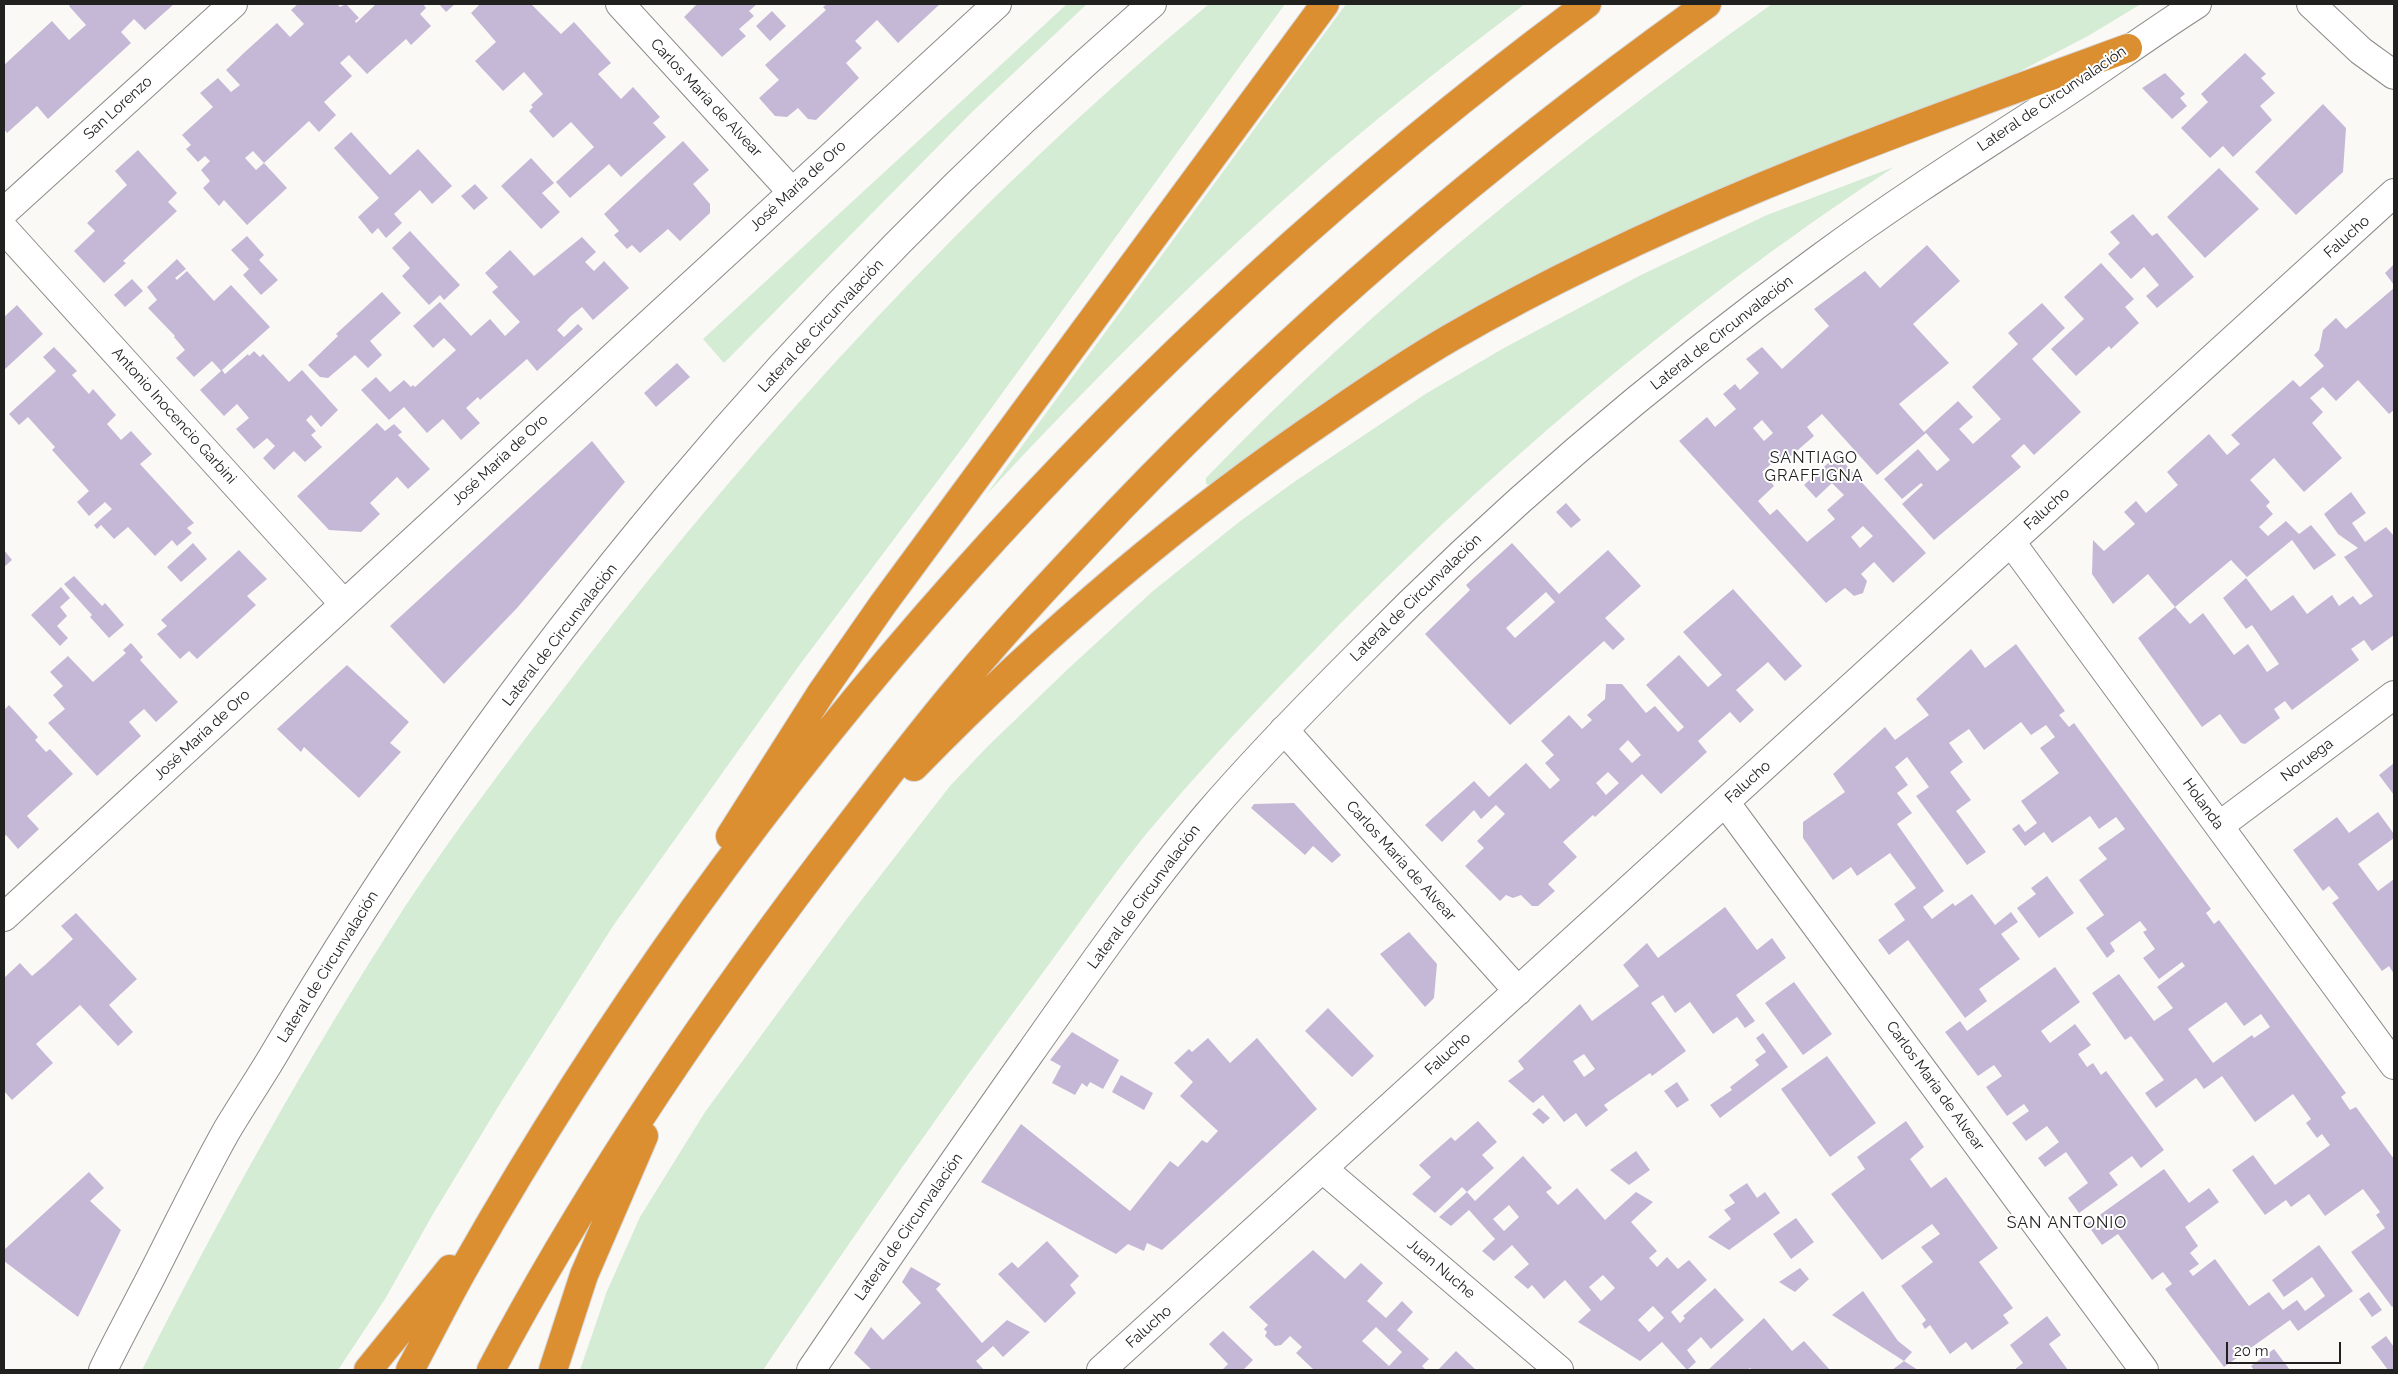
<!DOCTYPE html>
<meta charset="utf-8">
<style>
body{margin:0}
#map{position:relative;width:2398px;height:1374px;overflow:hidden;background:#fbf9f6;font-family:Raleway,sans-serif}
canvas{display:block}
.frame{position:absolute;inset:0;border:5px solid #212120;pointer-events:none}
.scale{position:absolute;left:2226px;top:1342px;width:115px;height:22px;box-sizing:border-box;border:2px solid #212120;border-top:0;padding-left:6px;font-size:15px;line-height:18px;white-space:nowrap;color:#212120;-webkit-text-stroke:4px #fff;paint-order:stroke}
</style>
<div id="map">
<canvas width="2398" height="1374"></canvas>
<div class="frame"></div>
<div class="scale">20 m</div>
</div>
<script>
const g = document.querySelector('canvas').getContext('2d');
g.lineJoin = 'round';
function paint(path, color) {
  g.fillStyle = color;
  g.fill(path, 'evenodd');
}
function trace(path, color, width, dash) {
  g.strokeStyle = color;
  g.lineWidth = width;
  g.lineCap = dash ? 'butt' : 'round';
  g.setLineDash(dash || []);
  g.stroke(path);
}
function label(font, color, halo, rows, align = 'center') {
  g.font = font + ' Raleway,sans-serif';
  g.lineWidth = 4;
  g.setLineDash([]);
  g.textBaseline = 'middle';
  g.strokeStyle = halo;
  g.fillStyle = color;
  for (const [text, x, y, turn = 0] of rows) {
    g.save();
    g.translate(x, y);
    g.rotate((+turn || 0) * Math.PI / 180);
    g.textAlign = isNaN(turn) ? turn : align;
    if (halo) g.strokeText(text, 0, 0);
    g.fillText(text, 0, 0);
    g.restore();
  }
}
paint(new Path2D(`
 M1067 4H1087L971 113 724 363 703 339Z
 M1209 4H1285L966 443 798 667 613 926 501 1102 433 1214 385 1299 338 1370H142C222 1211 309 1055 406 905 459 825 518 748 577 671 764 428 973 200 1209 4Z
 M1346 4H1525C1459 54 1393 105 1330 159 1209 264 1094 378 986 495Z
 M1772 4H2141L2088 36 2007 78 1726 186 1651 219 1567 259 1384 364 1313 410 1210 485 1206 484V478C1377 300 1571 146 1772 4Z
 M1894 167C1679 308 1483 475 1305 660 1251 716 1197 773 1147 833 1112 876 1080 922 1047 967 948 1099 855 1234 763 1370H580L607 1291 640 1217 705 1112 846 920 950 786 987 747 1069 668 1153 591 1239 522 1294 482 1427 393 1504 348 1641 275 1767 215Z`), '#d4ebd4');
paint(new Path2D(`
 M71 4H174L145 30 134 19 121 32 131 43 48 119 37 106 7 133 4 129V65L52 21 69 40 86 25 69 6Z
 M298 4H337L340 7 346 4 359 18 355 21 356 23 375 5 373 4H423L426 8 420 14 431 26 411 45 406 39 367 74 349 55 340 63 352 76 324 102 336 115 319 132 309 121 264 163 253 151 245 158 256 170 264 163 287 188 247 225 224 200 219 206 203 188 210 181 201 170 210 161 205 156 198 162 186 149 191 145 182 135 213 107 200 93 218 78 231 92 240 85 226 70 246 51 277 23 290 37 304 24 291 10Z
 M439 4H455L446 12Z
 M480 4H531L561 34 574 22 611 63 598 74 621 99 633 87 660 117 653 123 666 137 621 177 609 164 570 198 556 182 594 147 571 122 553 138 529 111 533 107 531 105 543 94 524 72 503 91 475 61 496 42 471 13Z
 M697 4H757L749 11 754 16 739 29 746 36 722 57 684 17Z
 M827 4H940L898 43 877 20 855 41 862 48 846 63 859 78 816 120 808 119 798 108 787 117 775 116 759 98 779 80 765 65 826 10 823 7Z
 M772 11 786 26 770 41 756 26Z
 M2245 53 2266 74 2261 78 2275 93 2260 106 2272 120 2233 157 2223 146 2210 158 2181 128 2208 102 2201 94Z
 M2165 73 2185 94 2180 98 2187 106 2172 119 2142 88Z
 M2323 104 2346 128 2343 172 2296 215 2255 172Z
 M351 132 390 175 418 149 452 186 432 204 420 190 394 214 402 223 386 238 378 228 372 234 358 217 379 198 334 148Z
 M683 141 709 170 693 184 710 204V213L680 241 668 229 640 253 632 245 627 249 614 235 619 231 604 214Z
 M138 150 177 193 168 202 177 211 123 261 126 263 104 283 74 251 95 231 87 223 127 185 115 171Z
 M531 158 554 183 542 193 560 212 541 229 501 186Z
 M2219 168 2259 209 2205 258 2167 217Z
 M475 184 488 198 474 210 461 196Z
 M2133 214 2152 236 2157 233 2194 277 2157 308 2146 296 2159 285 2144 267 2131 279 2108 254 2120 243 2110 232Z
 M410 231 460 285 444 300 440 295 429 305 402 276 410 268 392 248Z
 M247 236 264 255 259 260 278 280 261 295 243 275 249 269 231 250Z
 M582 237 596 252 585 262 594 271 604 261 629 288 593 320 582 307 571 316 557 330 564 337 578 324 583 329 537 371 527 359 480 400 478 397 466 408 480 423 461 440 443 419 427 433 404 407 389 420 361 390 376 377 390 392 404 380 411 387 413 385 415 387 456 350 444 338 433 348 413 326 440 302 471 336 490 319 505 336 520 322 492 292 498 287 485 273 510 250 534 276Z
 M1927 245 1960 281 1913 324 1949 363 1899 404 1924 432 1958 401 1973 417 1959 429 1973 444 2001 419 1972 387 2018 344 2008 333 2042 303 2065 328 2032 359 2081 412 2034 455 2024 444 2011 456 2021 467 1934 540 1902 504 1923 485 1921 483 1902 499 1884 479 1918 449 1937 471 1950 460 1926 433 1877 475 1822 414 1807 427 1814 436 1784 462 1779 457 1762 472 1774 486 1758 501 1770 515 1777 509 1807 542 1835 519 1827 510 1844 495 1832 483 1816 498 1804 485 1837 455 1926 553 1893 583 1874 562 1861 574 1867 581 1863 593 1854 596 1845 588 1826 603 1679 441 1707 417 1715 427 1736 409 1723 394 1735 384 1740 390 1759 373 1746 359 1762 347 1782 369 1829 326 1814 309 1865 271 1880 288ZM1762 420 1773 433 1764 441 1753 428ZM1863 526 1873 536 1860 548 1851 537Z
 M177 259 186 269 175 278 177 280 187 271 214 301 231 285 270 327 222 370 225 374 248 354 249 356 254 351 260 357 263 354 289 382 302 370 338 410 321 427 311 415 306 420 316 431 311 435 322 447 305 462 294 451 274 470 263 458 275 446 267 438 254 449 236 429 249 418 237 404 224 416 200 390 221 371 212 361 194 377 176 358 185 350 174 337 175 336 148 308 157 300 147 287Z
 M2101 263 2134 299 2125 307 2139 323 2111 349 2109 346 2076 376 2051 349 2084 319 2064 297Z
 M2394 264V285L2385 273Z
 M132 279 143 291 125 307 114 295Z
 M2394 288V410L2389 414 2358 380 2336 401 2323 387 2310 398 2323 412 2312 423 2342 458 2304 492 2274 458 2250 480 2270 502 2266 506 2273 514 2259 527 2268 536 2286 521 2299 534 2311 525 2336 555 2314 570 2292 540 2247 577 2231 560 2175 607 2190 624 2203 613 2234 655 2248 644 2267 672 2279 664 2252 625 2246 629 2223 598 2246 578 2271 611 2293 595 2307 614 2332 595 2339 606 2353 596 2360 605 2373 596 2344 557 2358 548 2338 534 2324 514 2351 492 2366 513 2352 523 2365 542 2386 527 2394 536V635L2372 651 2364 640 2351 649 2359 660 2292 710 2285 701 2274 709 2280 718 2245 744 2241 743 2220 714 2202 727 2138 638 2175 607 2148 574 2113 604 2092 574 2093 540 2104 551 2135 524 2124 512 2136 501 2146 513 2178 485 2167 472 2209 434 2227 455 2240 444 2231 435 2293 380 2300 387 2324 366 2314 355 2319 350 2323 330 2336 318 2346 329Z
 M382 292 401 313 370 341 382 355 368 368 355 355 328 378 320 377 308 365 338 336 336 334Z
 M17 305 43 334 4 370V317Z
 M54 347 77 371 72 375 89 394 93 389 116 415 107 424 121 440 131 431 152 454 140 464 194 523 187 528 192 533 177 546 172 540 155 556 128 527 114 539 101 525 97 529 94 525 112 509 105 502 89 516 77 502 89 491 52 450 55 447 28 417 19 425 9 414 56 371 43 357Z
 M677 363 690 377 656 407 644 393Z
 M377 423 385 431 394 424 402 432 398 435 430 469 408 489 397 477 370 503 380 514 361 532 329 530 297 496Z
 M592 441 625 482 517 608 444 684 390 626Z
 M1566 503 1581 520 1571 528 1556 512Z
 M193 543 207 559 181 582 167 567Z
 M1512 543 1559 594 1608 550 1641 586 1605 618 1625 639 1613 650 1604 641 1510 725 1425 634 1470 590 1466 585ZM1546 592 1555 602 1515 638 1506 628Z
 M4 550 12 560 4 567Z
 M239 550 267 579 247 596 256 605 197 659 189 651 180 659 157 634 167 626 161 620Z
 M74 576 102 606 105 603 124 625 109 638 90 617 92 615 64 584Z
 M61 587 70 598 60 607 67 616 57 626 68 638 60 646 31 615Z
 M1733 589 1802 666 1785 681 1768 662 1736 690 1754 710 1740 723 1730 712 1698 741 1707 752 1661 794 1642 774 1595 817 1593 815 1563 842 1577 857 1548 884 1555 891 1538 906H1532L1521 895 1513 898 1506 895 1500 901 1465 866 1484 848 1477 841 1505 814 1496 805 1481 819 1474 810 1442 842 1425 825 1474 781 1489 797 1526 763 1550 789 1560 780 1545 763 1554 755 1541 741 1569 715 1582 729 1592 720 1587 715 1605 699 1606 684H1622L1646 713 1655 706 1678 732 1684 727 1646 685 1679 655 1708 687 1722 675 1683 632ZM1628 740 1641 755 1632 763 1619 749ZM1608 772 1619 783 1606 795 1596 783Z
 M131 643 143 657 140 660 178 702 156 722 144 709 129 722 141 736 97 776 48 723 65 709 53 695 63 686 50 672 68 656 93 682 126 653 123 650Z
 M2016 644 2065 711 2059 715 2069 727 2074 723 2211 909 2206 913 2214 924 2219 920 2346 1093 2341 1097 2350 1110 2356 1107 2394 1159V1305L2392 1307 2351 1252 2385 1228 2376 1215 2380 1212 2363 1189 2325 1216 2309 1194 2291 1207 2286 1200 2265 1215 2232 1170 2253 1155 2275 1185 2330 1145 2322 1134 2317 1138 2306 1123 2311 1119 2293 1094 2255 1122 2222 1076 2204 1089 2196 1078 2156 1108 2145 1093 2164 1080 2131 1036 2125 1040 2092 993 2119 974 2154 1021 2173 1008 2157 987 2185 966 2182 962 2159 979 2143 958 2155 949 2143 932 2147 930 2140 921 2110 943 2115 951 2107 958 2086 928 2104 915 2079 880 2107 859 2098 848 2125 829 2116 817 2099 829 2090 816 2052 843 2044 832 2025 846 2012 829 2019 824 2025 832 2037 823 2021 801 2059 773 2040 748 2055 737 2046 725 2031 735 2021 722 1984 750 1969 729 1949 743 1963 762 1950 772 1971 800 1956 811 1986 852 1967 865 1916 796 1929 787 1907 757 1895 767 1908 785 1897 793 1912 813 1897 824 1944 891 1923 907 1932 919 1953 903 1955 906 1972 894 1995 925 2011 912 2018 922 2001 934 2020 959 1979 989 1987 1001 1965 1018 1908 940 1889 955 1878 940 1905 920 1894 904 1916 888 1890 853 1857 876 1851 867 1833 880 1803 838V822L1845 792 1833 774 1885 727 1895 740 1929 715 1916 699 1971 649 1985 668ZM2226 1002 2244 1026 2261 1014 2270 1027 2254 1038 2252 1035 2213 1063 2188 1029Z
 M347 665 409 722 390 743 401 752 359 798 304 747 301 752 277 729Z
 M9 705 38 737 35 740 46 752 50 749 73 774 27 816 39 829 18 849 6 835 4 837V710Z
 M2394 763V795L2379 775Z
 M1294 803 1341 855 1332 863 1313 846 1305 855 1251 808 1254 804Z
 M2378 812 2394 834V838L2358 864 2378 891 2394 879V974L2389 966 2382 971 2332 903 2339 898 2329 886 2323 891 2293 850 2337 817 2349 833Z
 M2047 876 2074 913 2039 938 2017 908 2036 894 2031 888Z
 M1725 907 1757 950 1772 938 1786 958 1736 995 1755 1021 1745 1028 1737 1017 1713 1034 1690 1002 1675 1013 1663 995 1651 1003 1686 1051 1652 1076 1650 1073 1604 1105 1608 1110 1586 1127 1576 1113 1564 1122 1543 1095 1533 1103 1508 1081 1524 1069 1518 1061 1580 1004 1592 1021 1639 986 1623 965 1647 943 1658 958ZM1584 1054 1595 1069 1584 1077 1573 1061Z
 M76 913 137 979 109 1005 133 1032 118 1046 80 1005 36 1044 53 1063 12 1100 4 1091V978L20 963 32 976 44 966 73 939 61 926Z
 M1409 932 1437 964 1434 998 1425 1007 1380 954Z
 M2055 967 2080 1002 2041 1031 2050 1043 2075 1024 2091 1045 2078 1054 2087 1067 2093 1063 2101 1075 2106 1071 2164 1150 2141 1168 2132 1156 2109 1173 2118 1185 2079 1213 2068 1198 2088 1183 2066 1152 2045 1167 2038 1158 2059 1142 2047 1126 2026 1141 2012 1123 2029 1111 2024 1104 2007 1116 1986 1087 2002 1076 1994 1065 1978 1076 1945 1032 1960 1021 1967 1031Z
 M1794 982 1832 1034 1803 1055 1765 1003Z
 M1328 1008 1374 1056 1352 1077 1305 1031Z
 M1072 1032 1119 1060 1103 1089 1090 1082 1087 1087 1082 1083 1075 1095 1052 1083 1061 1066 1050 1060Z
 M1763 1033 1788 1067 1720 1118 1710 1105 1732 1090 1730 1087 1759 1065 1755 1060 1766 1052 1756 1038Z
 M1208 1038 1230 1063 1257 1038 1317 1109 1162 1250 1147 1243 1144 1251 1128 1244 1116 1254 981 1182 1021 1124 1130 1211 1170 1161 1178 1167 1202 1140 1207 1143 1218 1131 1180 1096 1193 1082 1174 1063 1189 1049 1192 1052Z
 M1827 1056 1876 1123 1830 1157 1781 1089Z
 M1121 1075 1153 1093 1144 1110 1112 1092Z
 M1677 1082 1689 1100 1677 1108 1664 1091Z
 M1539 1108 1550 1118 1543 1124 1532 1114Z
 M1478 1121 1497 1142 1482 1155 1494 1168 1467 1192 1475 1201 1523 1156 1552 1188 1546 1192 1558 1205 1577 1188 1605 1220 1636 1192 1653 1202 1631 1222 1657 1251 1649 1258 1657 1267 1667 1257 1678 1269 1689 1260 1707 1280 1671 1312 1680 1323 1685 1318 1683 1316 1715 1288 1744 1320 1711 1349 1701 1337 1687 1350 1696 1362 1687 1370 1662 1342 1640 1361 1578 1322 1591 1310 1565 1280 1544 1299 1532 1285 1528 1289 1514 1277 1529 1264 1512 1245 1494 1261 1482 1251 1495 1239 1469 1210 1451 1226 1439 1217 1467 1192 1462 1187 1435 1213 1412 1194 1431 1177 1419 1165 1451 1137 1455 1141ZM1509 1205 1519 1217 1504 1231 1493 1219ZM1603 1275 1615 1288 1601 1301 1589 1287ZM1653 1306 1664 1318 1649 1332 1638 1320Z
 M1906 1121 1924 1147 1910 1159 1923 1177 1931 1188 1946 1177 1998 1248 1979 1262 2013 1308 2003 1315 2009 1323 1972 1350 1966 1342 1950 1354 1930 1325 1925 1329 1922 1324 1926 1320 1901 1286 1933 1262 1921 1247 1940 1234 1932 1224 1882 1260 1831 1194 1865 1169 1857 1157Z
 M1636 1151 1650 1170 1629 1185 1610 1170Z
 M2164 1169 2189 1203 2209 1188 2219 1202 2185 1227 2198 1246 2190 1253 2199 1264 2189 1271 2193 1276 2215 1259 2249 1306 2269 1292 2283 1310 2297 1300 2305 1311 2325 1296 2312 1277 2284 1297 2272 1280 2319 1245 2353 1291 2298 1331 2290 1320 2224 1367 2165 1289 2172 1284 2163 1272 2152 1280 2118 1234 2102 1245 2087 1224Z
 M89 1172 104 1188 90 1201 121 1230 78 1317 4 1261V1250Z
 M1747 1183 1757 1198 1765 1192 1780 1213 1729 1250 1708 1237 1731 1219 1724 1210 1735 1203 1729 1195Z
 M1796 1218 1814 1242 1791 1259 1773 1234Z
 M1047 1241 1079 1276 1070 1285 1076 1293 1045 1323 998 1274 1012 1262 1018 1268Z
 M1313 1250 1345 1279 1361 1263 1383 1283 1367 1301 1386 1318 1402 1301 1413 1312 1397 1330 1429 1359 1422 1366 1426 1370H1314L1296 1353 1302 1347 1290 1336 1281 1345 1275 1346 1265 1336 1267 1332 1264 1329 1268 1325 1249 1307ZM1376 1327 1402 1352 1389 1366 1362 1341Z
 M911 1267 941 1284 936 1289 982 1343 1007 1320 1030 1332 1003 1357 993 1346 976 1361 984 1370H872L854 1353 871 1327 883 1340 921 1303 902 1282Z
 M1800 1268 1809 1279 1795 1292 1779 1282Z
 M1863 1291 1898 1341 1912 1352 1904 1361 1832 1315Z
 M2369 1292 2382 1310 2372 1317 2359 1299Z
 M2047 1316 2061 1335 2049 1344 2068 1370H2014L2023 1363 2010 1345Z
 M1764 1318 1792 1351 1804 1341 1830 1370H1752L1750 1368 1747 1370H1708Z
 M1223 1331 1253 1360 1244 1369 1246 1370H1222L1228 1364 1209 1344Z
 M2386 1336 2394 1347V1370H2388L2371 1347Z
 M2274 1349 2290 1370H2254L2251 1366Z
 M1456 1351 1476 1370H1438Z
 M1904 1361 1918 1370H1892Z`), '#c5b8d6');
const street = new Path2D(`
 M620 4 792 192
 M2311 4 2361 51 2394 75
 M4 212 233 4
 M4 229 344 604
 M2011 542 2394 1065
 M1284 730 1518 991
 M1725 802 2144 1370
 M2219 826 2394 695
 M4 917 997 4
 M1323 1169 1559 1370
 M1101 1370 2394 193`);
const secondary = new Path2D(`
 M103 1370C118 1339 135 1308 151 1277 176 1228 200 1178 227 1130 242 1105 258 1081 273 1056 504 661 807 304 1152 4
 M811 1370C883 1264 956 1158 1030 1053 1087 972 1143 891 1207 815 1254 760 1305 708 1356 657 1499 511 1655 378 1820 258 1897 201 1978 150 2058 98 2105 67 2150 34 2197 4`);
const highway = new Path2D(`
 M914 767C1041 637 1179 518 1330 416 1369 389 1409 362 1450 338 1664 214 1897 132 2128 48
 M730 836 821 693 883 604 1325 4
 M368 1370 450 1269
 M410 1370C429 1335 446 1300 466 1265 745 773 1133 340 1587 4
 M491 1370C585 1192 697 1026 819 865 866 804 912 742 962 683 1011 624 1065 567 1118 511 1298 323 1495 155 1707 4
 M553 1370 584 1275 644 1136`);
trace(street, '#8d8b89', 30);
trace(secondary, '#8d8b89', 30);
trace(highway, '#d7d7d7', 30);
trace(street, '#fff', 28);
trace(secondary, '#fff', 28);
trace(highway, '#dc8f31', 28);
label('15px', '#212120', '#fff', [
 ["Carlos María de Alvear",706,98,47],
 ["Lateral de Circunvalación",2052,99,-34],
 ["San Lorenzo",118,108,-42],
 ["José María de Oro",798,186,-43],
 ["Falucho",2347,237,-42],
 ["Lateral de Circunvalación",821,326,-47],
 ["Lateral de Circunvalación",1722,333,-38],
 ["Antonio Inocencio Garbini",174,416,48],
 ["José María de Oro",500,460,-43],
 ["Falucho",2047,509,-42],
 ["Lateral de Circunvalación",1416,598,-44],
 ["Lateral de Circunvalación",560,635,-52],
 ["José María de Oro",202,735,-43],
 ["Noruega",2307,760,-37],
 ["Falucho",1748,782,-42],
 ["Holanda",2203,804,54],
 ["Carlos María de Alvear",1401,861,48],
 ["Lateral de Circunvalación",1144,897,-53],
 ["Lateral de Circunvalación",328,967,-58],
 ["Falucho",1448,1054,-42],
 ["Carlos María de Alvear",1935,1086,54],
 ["Lateral de Circunvalación",909,1227,-55],
 ["Juan Nuche",1441,1269,40],
 ["Falucho",1149,1327,-42]
]);
g.letterSpacing = '1px';
label('16px', '#212120', '#fff', [
 ["SANTIAGO",1814,458],
 ["GRAFFIGNA",1814,476],
 ["SAN ANTONIO",2067,1223]
]);
g.letterSpacing = '0px';
</script>
